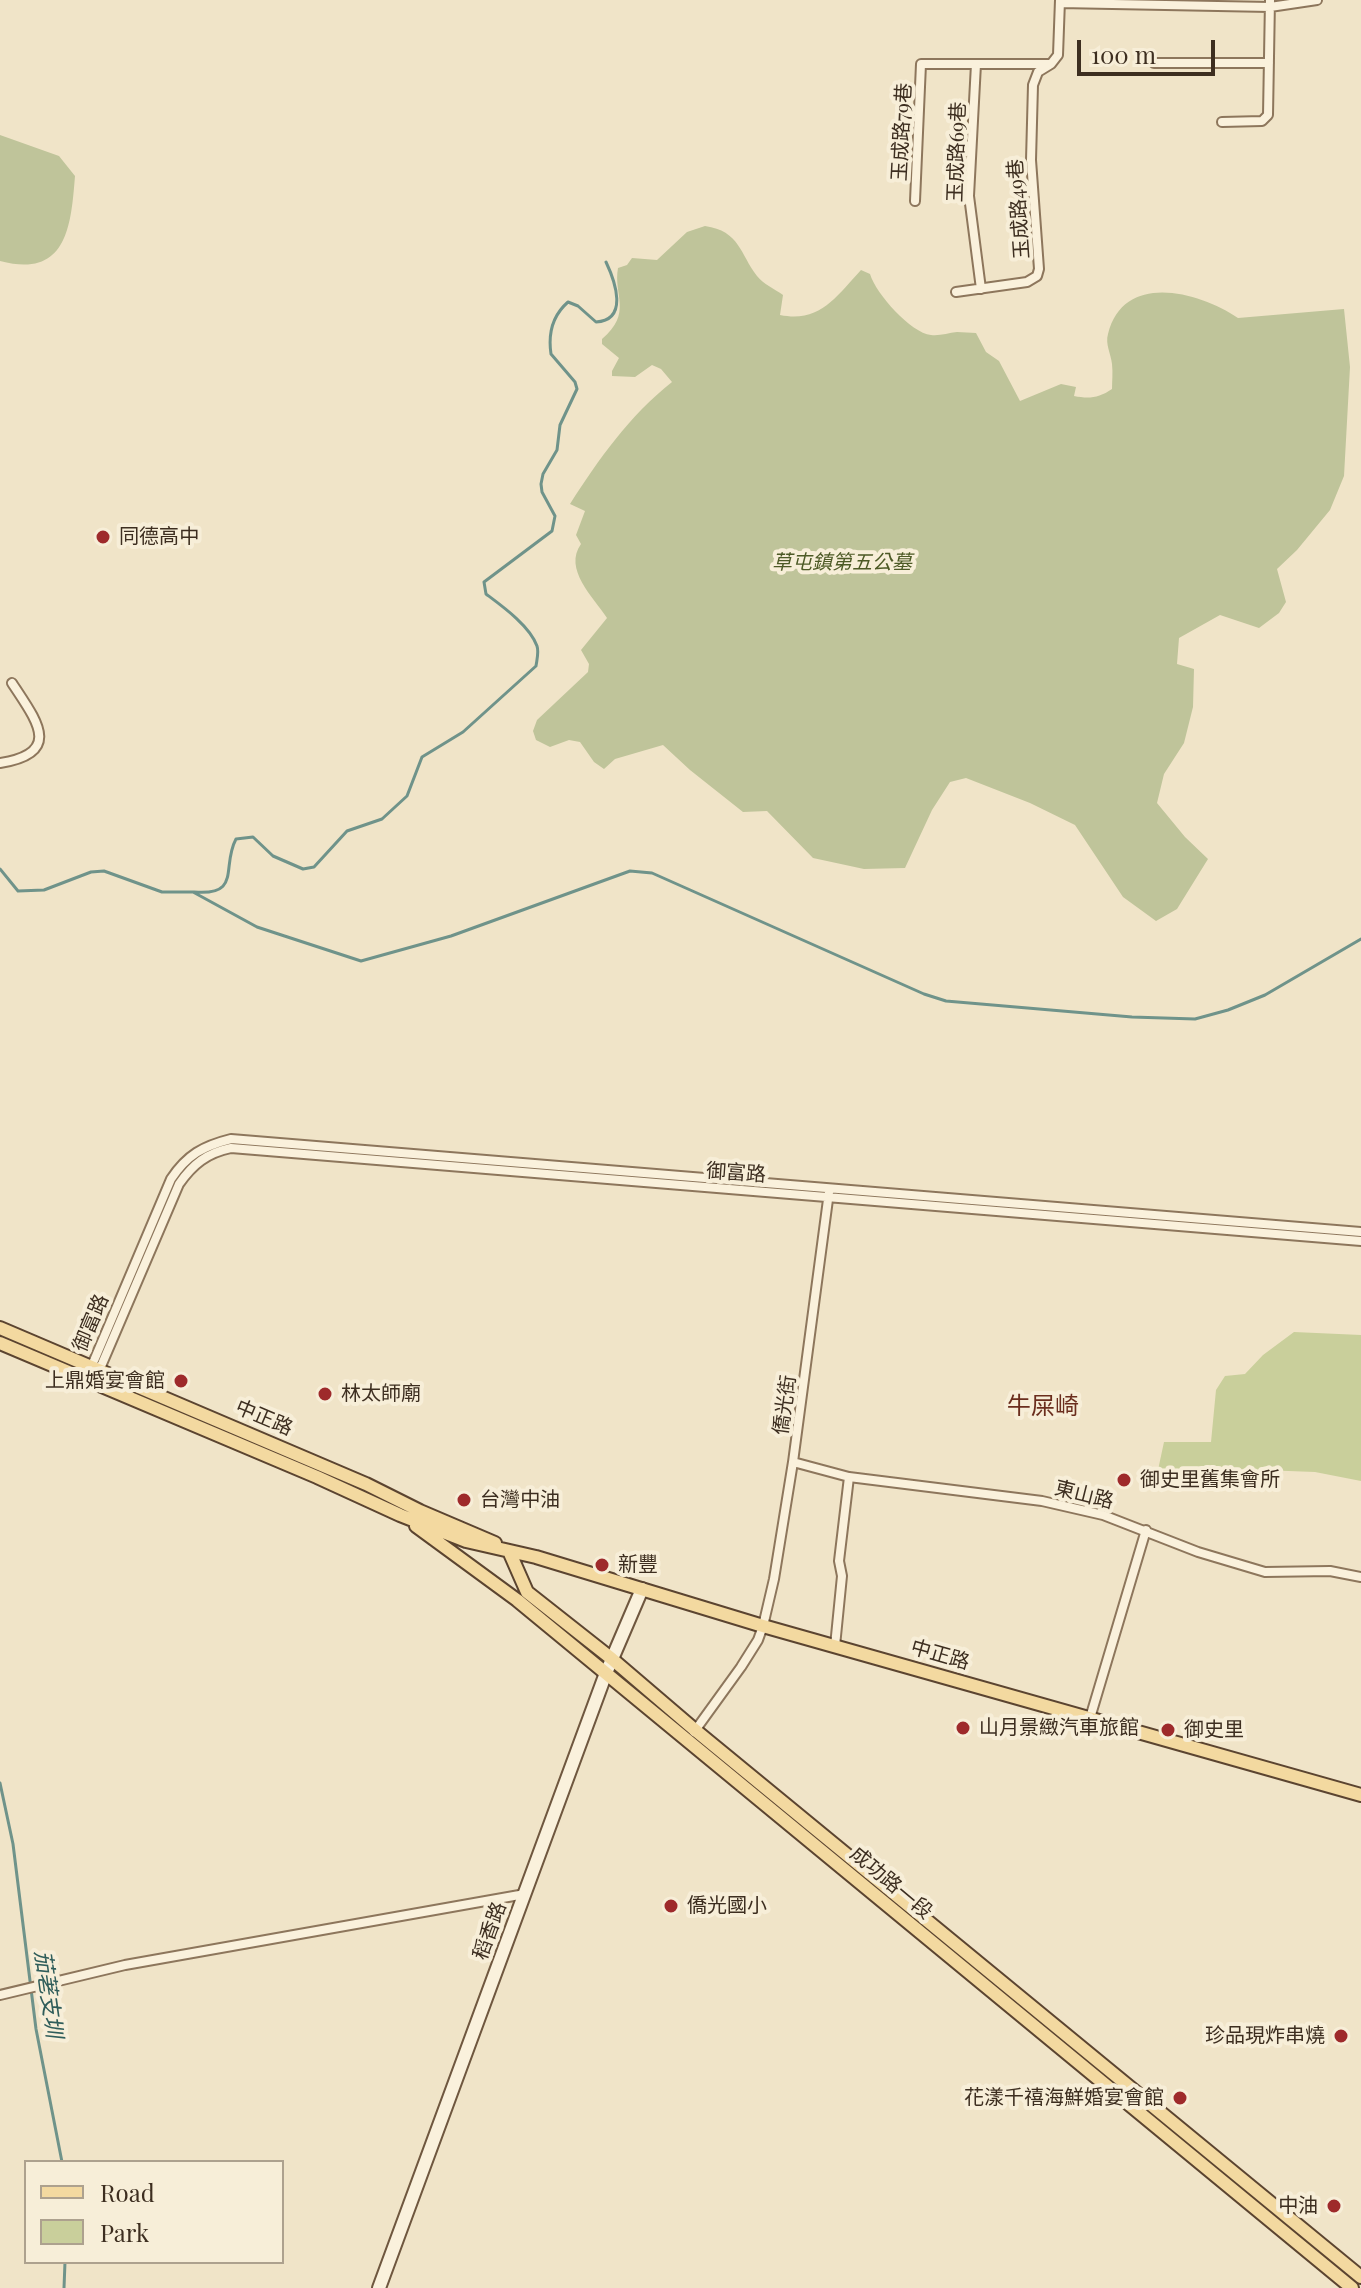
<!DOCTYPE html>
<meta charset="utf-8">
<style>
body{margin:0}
#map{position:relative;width:1361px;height:2288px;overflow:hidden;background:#f0e4c8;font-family:"Playfair Display",serif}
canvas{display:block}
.legend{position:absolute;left:24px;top:2160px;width:260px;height:104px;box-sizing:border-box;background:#f7eed8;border:2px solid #ada18e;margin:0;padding:10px 14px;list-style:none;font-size:24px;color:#3d2e20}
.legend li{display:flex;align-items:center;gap:16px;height:40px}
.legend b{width:40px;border:2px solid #ada18e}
.scale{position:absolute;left:1077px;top:40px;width:138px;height:36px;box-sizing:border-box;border:4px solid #3d2e20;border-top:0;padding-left:10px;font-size:24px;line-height:28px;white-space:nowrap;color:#3d2e20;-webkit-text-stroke:6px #f7eed8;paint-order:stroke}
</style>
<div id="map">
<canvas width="1361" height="2288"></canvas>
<ul class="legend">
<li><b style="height:10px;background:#f3d9a0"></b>Road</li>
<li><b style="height:22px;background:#c9cf9b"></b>Park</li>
</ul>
<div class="scale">100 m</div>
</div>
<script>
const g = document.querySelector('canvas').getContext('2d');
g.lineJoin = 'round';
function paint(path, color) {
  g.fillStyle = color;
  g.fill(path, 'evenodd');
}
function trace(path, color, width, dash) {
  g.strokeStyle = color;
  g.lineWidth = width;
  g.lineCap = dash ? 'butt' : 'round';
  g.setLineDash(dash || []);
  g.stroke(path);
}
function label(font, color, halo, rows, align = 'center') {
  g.font = font + ' "Playfair Display","Noto Sans TC",serif';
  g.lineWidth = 8;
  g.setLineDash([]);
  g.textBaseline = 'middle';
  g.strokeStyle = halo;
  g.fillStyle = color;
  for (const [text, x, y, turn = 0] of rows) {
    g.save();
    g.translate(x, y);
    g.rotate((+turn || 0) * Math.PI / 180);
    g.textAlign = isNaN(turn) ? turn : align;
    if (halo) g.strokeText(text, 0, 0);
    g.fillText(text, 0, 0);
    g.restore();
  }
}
paint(new Path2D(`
 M1294 1332 1361 1335V1481L1315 1472 1235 1469 1158 1470 1164 1442H1211L1216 1390 1225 1376 1245 1374 1263 1355Z`), '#c9cf9b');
paint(new Path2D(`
 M0 135 59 156 75 176C71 226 67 279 0 261Z
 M705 226C740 231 740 254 757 276 763 284 775 289 783 295L780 315C820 323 836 297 861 270L870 274C876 294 911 333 931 335 940 336 948 333 957 332 963 332 970 333 976 333L986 352 999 361 1020 401 1061 384 1076 387 1074 396C1089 399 1099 398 1112 389 1112 381 1113 373 1112 364 1111 354 1105 344 1108 334 1124 271 1199 292 1238 318L1344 309 1350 367 1344 476 1330 510 1297 550 1277 569 1286 602 1279 613 1259 628 1220 615 1179 638 1177 664 1194 669 1193 707 1184 743 1164 774 1157 803 1185 837 1208 859 1177 909 1156 921 1123 897 1075 825 1030 803 966 778 950 782 932 810 905 868 864 869 813 858 767 811 743 812 690 770 663 745 615 759 604 769 594 762 580 742 569 740 550 747 536 740 533 731 537 720 588 672 589 664 581 650 607 618C593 597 563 569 581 544L576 535 585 511 570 504C599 459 629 416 672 382L661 369 652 365 635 377 612 376V371L619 358 602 344V339C633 313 613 295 618 268L627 265 632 258 657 260 687 232Z`), '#bfc49a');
trace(new Path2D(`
 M0 869 18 891 44 890 91 872 104 871 162 892H193L257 927 361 961 451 936 630 871 652 873 924 994 946 1001 1132 1017 1195 1019 1228 1010 1265 995 1361 939
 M194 892C242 896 221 867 236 839L253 837 273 856 303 869 314 867 347 831 382 819 407 796 422 757 463 732 536 666C537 659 539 652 537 646 530 626 502 606 486 594L484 582 552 531 555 516 542 492 541 484 543 474 557 450 560 425 577 389 575 382 551 354C548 334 552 316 568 302L578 306 596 322C629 320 615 281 606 262
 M0 1783 13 1844 36 2029 62 2162
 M64 2288 65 2262`), '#6f938a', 3);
const street = new Path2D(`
 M1060 3 1270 7 1317 0
 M1154 63H1269
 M976 64 969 196 981 289
 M1222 122 1262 121 1268 115 1270 0
 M915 201 921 64H1050
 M956 292 1027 282 1037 276 1039 269 1031 160 1033 85 1038 72 1051 64 1058 55 1060 0
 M0 763C64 753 36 720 12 683
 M90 1370 171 1179C187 1155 203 1146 231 1139L1361 1232
 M95 1373 102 1364 179 1184C193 1164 207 1153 231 1148L1361 1241
 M793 1462 849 1477 1042 1501 1103 1515 1198 1552 1265 1572 1330 1571 1361 1577
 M835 1646 842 1576 839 1561 849 1477
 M1090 1718 1146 1530
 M694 1732 741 1667 758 1640 763 1626 774 1579 793 1462 829 1192
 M0 1995 125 1965 525 1894`);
const secondary = new Path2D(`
 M379 2288 606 1673 642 1589`);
const primary = new Path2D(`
 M0 1328 366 1484 420 1511 495 1543
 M0 1343 317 1477 400 1515 466 1541 536 1557 763 1626 1361 1795
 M416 1526 517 1600 1352 2288
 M509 1551 527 1592 612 1659 695 1730 1361 2277`);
trace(street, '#8d765c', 12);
trace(secondary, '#6f573f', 16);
trace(primary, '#5b4430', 16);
trace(street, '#faf1dc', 8);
trace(secondary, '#faf1dc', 12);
trace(primary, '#f3d9a0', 12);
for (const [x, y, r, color] of [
 [103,537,8,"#9e2a2b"],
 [181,1381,8,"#9e2a2b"],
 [325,1394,8,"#9e2a2b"],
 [1124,1480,8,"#9e2a2b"],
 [464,1500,8,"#9e2a2b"],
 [602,1565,8,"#9e2a2b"],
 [963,1728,8,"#9e2a2b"],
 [1168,1730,8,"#9e2a2b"],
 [671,1906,8,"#9e2a2b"],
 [1341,2036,8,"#9e2a2b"],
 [1180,2098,8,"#9e2a2b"],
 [1334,2206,8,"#9e2a2b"]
]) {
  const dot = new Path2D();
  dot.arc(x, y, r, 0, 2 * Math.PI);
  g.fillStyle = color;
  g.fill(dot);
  trace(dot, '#f7eed8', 3);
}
label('20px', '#3d2e20', '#f7eed8', [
 ["玉成路79巷",902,132,-87],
 ["玉成路69巷",957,152,-88],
 ["玉成路49巷",1019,209,-94],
 ["御富路",736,1173,4],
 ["御富路",91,1323,-67],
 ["僑光街",785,1405,-82],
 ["中正路",264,1418,23],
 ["東山路",1084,1495,14],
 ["中正路",940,1655,16],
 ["成功路一段",891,1883,40],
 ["稻香路",490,1931,-70]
]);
label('20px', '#3d2e20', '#f7eed8', [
 ["同德高中",119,537],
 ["上鼎婚宴會館",165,1381,"right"],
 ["林太師廟",341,1394],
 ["御史里舊集會所",1140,1480],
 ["台灣中油",480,1500],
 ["新豐",618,1565],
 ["山月景緻汽車旅館",979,1728],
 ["御史里",1184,1730],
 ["僑光國小",687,1906],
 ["珍品現炸串燒",1325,2036,"right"],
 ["花漾千禧海鮮婚宴會館",1164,2098,"right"],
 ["中油",1318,2206,"right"]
], 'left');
label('italic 20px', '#4d5a26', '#f7eed8', [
 ["草屯鎮第五公墓",842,563]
]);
label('italic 22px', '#2f5d5a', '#f7eed8', [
 ["茄荖支圳",48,1994,82]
]);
label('24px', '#6b2e1e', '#f7eed8', [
 ["牛屎崎",1043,1407]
]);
</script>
